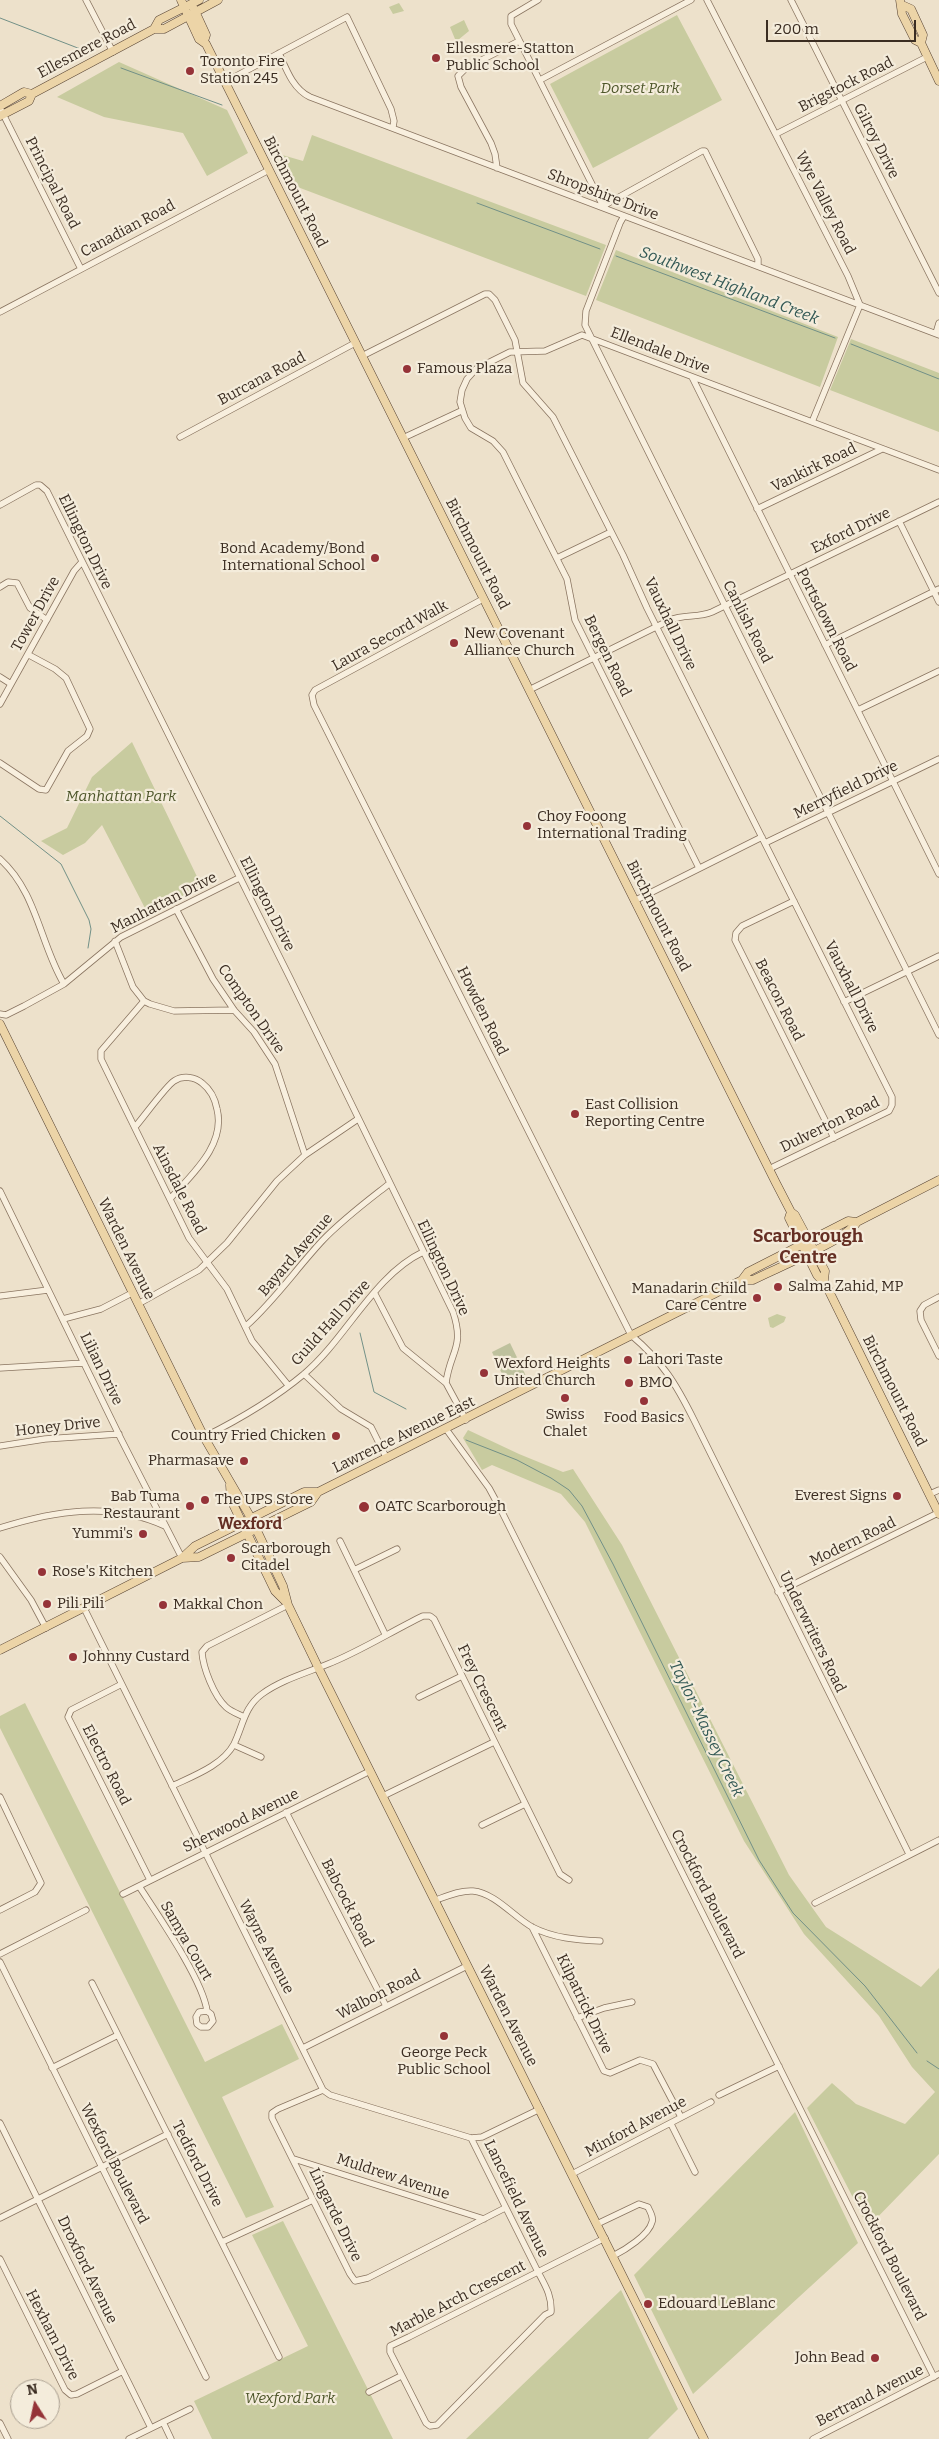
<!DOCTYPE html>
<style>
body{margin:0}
#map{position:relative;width:939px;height:2439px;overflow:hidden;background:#ede1cb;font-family:Bitter,serif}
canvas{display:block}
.north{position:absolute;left:10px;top:2379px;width:50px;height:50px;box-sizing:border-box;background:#f4ecdb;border:1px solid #aaa091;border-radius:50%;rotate:350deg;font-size:14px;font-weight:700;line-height:20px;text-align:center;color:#3b2d22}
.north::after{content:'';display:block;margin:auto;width:18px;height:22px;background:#953338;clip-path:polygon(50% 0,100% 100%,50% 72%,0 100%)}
.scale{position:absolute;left:766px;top:20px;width:150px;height:22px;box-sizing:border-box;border:2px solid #3b2d22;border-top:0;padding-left:6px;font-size:15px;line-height:18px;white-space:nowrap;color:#3b2d22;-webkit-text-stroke:4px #f4ecdb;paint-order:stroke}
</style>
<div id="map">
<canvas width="939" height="2439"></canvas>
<div class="north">N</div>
<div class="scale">200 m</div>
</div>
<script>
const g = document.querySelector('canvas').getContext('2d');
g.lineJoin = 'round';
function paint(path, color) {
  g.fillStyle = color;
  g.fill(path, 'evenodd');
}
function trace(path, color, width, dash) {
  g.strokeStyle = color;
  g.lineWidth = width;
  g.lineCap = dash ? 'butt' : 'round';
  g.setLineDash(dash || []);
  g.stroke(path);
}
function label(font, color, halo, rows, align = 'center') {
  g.font = font + ' Bitter,serif';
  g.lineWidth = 4.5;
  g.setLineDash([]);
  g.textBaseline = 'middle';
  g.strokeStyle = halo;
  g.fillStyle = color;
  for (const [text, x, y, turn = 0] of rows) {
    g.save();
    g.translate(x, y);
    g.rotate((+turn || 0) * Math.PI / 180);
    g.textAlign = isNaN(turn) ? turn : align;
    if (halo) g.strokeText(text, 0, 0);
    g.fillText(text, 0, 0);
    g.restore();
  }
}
paint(new Path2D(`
 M399 3 404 11 393 14 389 7Z
 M677 15 722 100 593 168 550 84Z
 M464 20 469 31 458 40 455 39 450 27Z
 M119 62 227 110 248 153 207 176 183 133 104 117 57 97Z
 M312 135 606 245 586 296 287 183 272 152 303 161Z
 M616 250 838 337 820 387 596 300Z
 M851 339 939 373V432L830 390Z
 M132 742 202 887 148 914 102 825 85 843 63 855 41 841 67 828 92 777Z
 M777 1314 786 1317 784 1322 773 1328 770 1327 768 1318Z
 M468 1430 519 1454 563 1472 573 1469 622 1545 789 1875 826 1927 921 1987 939 1968V2154L868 2227 807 2108 832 2083 856 2104 905 2124 935 2092 912 2067 879 2016 804 1934 744 1841 585 1522 561 1494 492 1465 482 1470 463 1438Z
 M25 1703 205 2062 282 2024 299 2059 222 2097 274 2207 246 2218 0 1728V1716Z
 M795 2112 858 2243 693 2394 634 2275Z
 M283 2221 393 2439H212L194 2401 308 2346 252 2235Z
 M621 2290 678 2409 648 2439H466Z`), '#c8cb9f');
paint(new Path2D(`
 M510 1343 526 1376 507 1385 492 1352Z`), '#bec19d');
trace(new Path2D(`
 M0 18 83 50
 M121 68 222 105
 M477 203 600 249
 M616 256 835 338
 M851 344 939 379
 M0 816 61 864 89 920 91 929 88 948
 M360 1333 374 1392 406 1409
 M466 1440 517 1460 551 1478 569 1490 582 1506 613 1564 759 1860 793 1913 865 1986 917 2053
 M927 2061 939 2069`), '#729087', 1);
const minor = new Path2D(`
 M86 0 113 52
 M538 0 511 16V24L603 206
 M707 0 848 276 860 305 812 422
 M791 0 939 293
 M279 53C286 69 293 89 310 97L939 335
 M540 80 691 0
 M225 82 347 17 391 109 394 121 393 127
 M0 108 81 269
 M776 134 927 57
 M497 168 495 154 491 143 461 87 458 76 466 68 519 41
 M603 206 702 151H705L758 259V265
 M624 216 620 223 586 311 585 325 939 1035
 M0 312 269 170
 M936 333 939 323
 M362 356 485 294H489L495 300 515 340 523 383 553 417 623 555 647 608 892 1097V1105L889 1111 769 1169
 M692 377 939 874
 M180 437 355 343
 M403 438 461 411
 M0 505 36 485H40L47 491 290 978 453 1312C465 1348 450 1351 446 1383
 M757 509 882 449
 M899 521 939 602
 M557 558 611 532
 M0 587 8 582 17 583 30 608 47 620
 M483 599 315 690 312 695 314 705 631 1335C663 1362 676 1384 694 1420L909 1854
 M825 645 939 589
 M0 677 11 684
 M529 690 670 620C684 614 698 618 712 612L939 502
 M0 704 74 571 81 563
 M858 710 939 671
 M0 763 39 789 46 790 68 751 87 736 90 729 66 678 55 669 29 655
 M765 843 939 759
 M0 859C37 892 40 944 64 984
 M699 868 575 620 567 579 503 452 493 441 471 428 465 418 460 402 462 390 467 379 476 369 510 352 545 351 582 335 939 470
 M634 901 762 837
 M794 901 742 926 736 933 735 940 834 1138
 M176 909 213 979 234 1010 254 1032 275 1064 305 1155
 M115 941 133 987 144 1001 150 1004 174 1011 234 1010
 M144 1001 101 1051V1059L189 1238 227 1289 252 1341 288 1385
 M844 1002 939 956
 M0 1014 6 1015 24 1006 64 984 121 937 239 878
 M135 1127C143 1118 166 1086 174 1081 183 1075 195 1077 202 1083 211 1090 215 1098 217 1109 226 1145 192 1174 170 1199
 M0 1191 121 1439 182 1558
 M375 1294 403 1348 446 1383 466 1420
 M0 1296 48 1290
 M939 1297 924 1305 920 1311 921 1320 939 1356
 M138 1304 199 1270 227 1243 277 1181 305 1155 358 1119
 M63 1319 101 1309 132 1293
 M246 1326C275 1300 296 1269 322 1241 343 1219 366 1202 389 1184
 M0 1368 84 1363
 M304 1374 341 1409 371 1427 386 1457
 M446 1429 489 1488 502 1512 934 2377
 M204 1437C240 1419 273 1400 304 1374 346 1339 373 1276 423 1252
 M0 1446 45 1439 119 1434
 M930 1494 939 1490
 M0 1528C54 1511 111 1501 165 1526
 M340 1541 385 1634
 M0 1557 31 1600 46 1628
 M354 1570 397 1549
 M778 1592 938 1513
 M84 1608 323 2090 330 2095 471 2138 482 2137 540 2109
 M120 1685 71 1710 68 1717 150 1880
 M419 1697 462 1676
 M244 1717C238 1714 230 1711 226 1707 214 1696 203 1668 202 1652L207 1646 288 1605
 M234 1745 261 1757
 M172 1786C193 1776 223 1765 234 1744 243 1726 244 1707 262 1694 281 1680 306 1673 328 1664 359 1652 392 1631 423 1616H430L434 1619 560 1874 569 1880
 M383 1796 494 1742
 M0 1797 41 1883 35 1892 0 1910
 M286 1812 386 2006
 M482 1825 525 1804
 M139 1886C157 1914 203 1980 207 2011L211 2014 213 2021 208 2027H201L197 2024 196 2017 199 2012 207 2011
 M123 1894 370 1771
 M436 1900C447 1896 461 1890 473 1891 495 1893 514 1917 532 1927 553 1938 577 1940 600 1941
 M815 1903 939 1840
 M532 1927 604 2071 610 2073 640 2060 653 2064 681 2117
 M0 1954 86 1910
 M0 1962 206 2377
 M92 1983 279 2357
 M577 2018 604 2008 632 2002
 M303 2048 467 1966
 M52 2068 118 2035
 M323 2090 278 2109 272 2113V2118L350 2274 355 2281 368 2278 505 2208
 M719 2095 779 2066
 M0 2123 151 2428
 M671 2124 695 2172
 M471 2138 536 2268C544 2284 552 2294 551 2312L545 2315 437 2425 430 2426 426 2423 390 2352V2346L409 2337C474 2304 539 2271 605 2238
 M294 2159 484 2219
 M572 2174 711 2102
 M0 2218 168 2134
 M597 2224 639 2204 648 2207C650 2212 654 2217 652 2222 649 2235 625 2250 613 2256
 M222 2242 313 2200
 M0 2259 65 2390 71 2395 77 2394 123 2371
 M369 2392 401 2376
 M163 2422 171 2439
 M0 2423 8 2439
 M129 2439 190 2409
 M813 2439 939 2374`);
const major = new Path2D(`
 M181 0 199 39 206 44 776 1183 791 1212 795 1215 825 1271 824 1280
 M900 0 902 14 915 40 921 43 939 81
 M902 5 911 9 923 35 921 43
 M194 9 206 35 204 41
 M154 29 159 20 199 0
 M0 106 24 92 32 94 154 29H164L218 0
 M0 116 29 101 32 94
 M0 1024 204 1437 251 1518 283 1586 288 1605 318 1667 704 2439
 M791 1212 789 1218 817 1275 826 1285 939 1514
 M742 1280H753C776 1268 845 1241 857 1222L939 1180
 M230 1485 231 1500 275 1591 287 1603
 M182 1558 199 1557 311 1502 318 1492 742 1280 748 1272 848 1221 857 1222
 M0 1650 182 1558 195 1546 304 1492H318`);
trace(minor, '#897460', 7);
trace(major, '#574333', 9);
trace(minor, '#f8efde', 5.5);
trace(major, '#ecd4a7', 8);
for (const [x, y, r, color] of [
 [436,58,5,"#953338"],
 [190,71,5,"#953338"],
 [407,369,5,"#953338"],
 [375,558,5,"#953338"],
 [454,643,5,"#953338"],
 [527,826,5,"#953338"],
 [575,1114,5,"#953338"],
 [778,1287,5,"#953338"],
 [757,1298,5,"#953338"],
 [628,1360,5,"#953338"],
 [484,1373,5,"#953338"],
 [629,1383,5,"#953338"],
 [565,1398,5,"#953338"],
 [644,1401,5,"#953338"],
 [336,1436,5,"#953338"],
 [244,1461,5,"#953338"],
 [897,1496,5,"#953338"],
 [205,1500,5,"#953338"],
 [190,1506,5,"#953338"],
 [364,1507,6,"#953338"],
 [143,1534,5,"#953338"],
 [231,1558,5,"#953338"],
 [42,1572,5,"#953338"],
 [47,1604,5,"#953338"],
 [163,1605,5,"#953338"],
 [73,1657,5,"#953338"],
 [444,2036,5,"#953338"],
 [648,2304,5,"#953338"],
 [875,2358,5,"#953338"]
]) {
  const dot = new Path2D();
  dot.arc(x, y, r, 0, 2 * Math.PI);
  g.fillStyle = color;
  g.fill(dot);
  trace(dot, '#f4ecdb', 2);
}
label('15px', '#3b2d22', '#f4ecdb', [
 ["Ellesmere Road",87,49,-28],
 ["Brigstock Road",846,85,-27],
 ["Gilroy Drive",876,141,63],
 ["Principal Road",52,183,63],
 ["Birchmount Road",295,192,63],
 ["Shropshire Drive",603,195,21],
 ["Wye Valley Road",825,203,63],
 ["Canadian Road",128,229,-28],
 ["Ellendale Drive",660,351,21],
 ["Burcana Road",262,379,-28],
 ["Vankirk Road",814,468,-26],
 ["Exford Drive",851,531,-26],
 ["Ellington Drive",85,542,64],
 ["Birchmount Road",477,554,63],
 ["Tower Drive",36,614,-61],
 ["Portsdown Road",826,620,63],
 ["Canlish Road",747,622,63],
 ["Vauxhall Drive",670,624,64],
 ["Laura Secord Walk",390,636,-29],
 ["Bergen Road",607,656,64],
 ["Merryfield Drive",846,790,-26],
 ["Manhattan Drive",164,903,-27],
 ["Ellington Drive",267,904,63],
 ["Birchmount Road",658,916,63],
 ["Vauxhall Drive",851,987,63],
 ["Beacon Road",779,1000,63],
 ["Compton Drive",251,1009,55],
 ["Howden Road",482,1011,64],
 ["Dulverton Road",830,1125,-26],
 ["Ainsdale Road",179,1189,63],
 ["Warden Avenue",126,1249,64],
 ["Bayard Avenue",296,1255,-49],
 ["Ellington Drive",443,1268,65],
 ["Guild Hall Drive",331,1323,-48],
 ["Lilian Drive",101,1369,64],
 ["Birchmount Road",894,1391,63],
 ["Honey Drive",58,1427,-6],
 ["Lawrence Avenue East",404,1435,-26],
 ["Modern Road",853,1542,-26],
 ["Underwriters Road",812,1632,64],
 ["Frey Crescent",482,1688,64],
 ["Electro Road",106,1765,63],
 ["Sherwood Avenue",241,1821,-26],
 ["Crockford Boulevard",707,1894,63],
 ["Babcock Road",347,1903,63],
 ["Samya Court",186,1941,60],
 ["Wayne Avenue",266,1947,63],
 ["Walbon Road",379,1995,-27],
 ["Kilpatrick Drive",584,2004,64],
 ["Warden Avenue",508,2016,63],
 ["Minford Avenue",636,2127,-28],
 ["Wexford Boulevard",114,2164,63],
 ["Tedford Drive",197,2164,63],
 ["Muldrew Avenue",393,2177,18],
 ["Lancefield Avenue",516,2199,64],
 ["Lingarde Drive",335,2215,64],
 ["Crockford Boulevard",889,2256,63],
 ["Droxford Avenue",87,2270,64],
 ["Marble Arch Crescent",458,2299,-27],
 ["Hexham Drive",52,2335,63],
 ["Bertrand Avenue",870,2396,-27]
]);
label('15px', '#3b2d22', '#f4ecdb', [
 ["Ellesmere-Statton",446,49],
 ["Public School",446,66],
 ["Toronto Fire",200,62],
 ["Station 245",200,79],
 ["Famous Plaza",417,369],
 ["Bond Academy/Bond",365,549,"right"],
 ["International School",365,566,"right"],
 ["New Covenant",464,634],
 ["Alliance Church",464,651],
 ["Choy Fooong",537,817],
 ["International Trading",537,834],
 ["East Collision",585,1105],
 ["Reporting Centre",585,1122],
 ["Salma Zahid, MP",788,1287],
 ["Manadarin Child",747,1289,"right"],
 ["Care Centre",747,1306,"right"],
 ["Lahori Taste",638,1360],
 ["Wexford Heights",494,1364],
 ["United Church",494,1381],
 ["BMO",639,1383],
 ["Swiss",565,1415,"center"],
 ["Chalet",565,1432,"center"],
 ["Food Basics",644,1418,"center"],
 ["Country Fried Chicken",326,1436,"right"],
 ["Pharmasave",234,1461,"right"],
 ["Everest Signs",887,1496,"right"],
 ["Bab Tuma",180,1497,"right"],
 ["Restaurant",180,1514,"right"],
 ["The UPS Store",215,1500],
 ["OATC Scarborough",375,1507],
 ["Yummi's",133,1534,"right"],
 ["Scarborough",241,1549],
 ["Citadel",241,1566],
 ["Rose's Kitchen",52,1572],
 ["Pili Pili",57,1604],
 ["Makkal Chon",173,1605],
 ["Johnny Custard",83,1657],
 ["George Peck",444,2053,"center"],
 ["Public School",444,2070,"center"],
 ["Edouard LeBlanc",658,2304],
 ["John Bead",865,2358,"right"]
], 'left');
label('italic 15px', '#4d562a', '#f4ecdb', [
 ["Dorset Park",640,89],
 ["Manhattan Park",121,797],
 ["Wexford Park",290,2399]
]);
label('italic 16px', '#335955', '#f4ecdb', [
 ["Southwest Highland Creek",729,286,21],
 ["Taylor-Massey Creek",706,1729,64]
]);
label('bold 16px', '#652f24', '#f4ecdb', [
 ["Wexford",250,1525]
]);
label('bold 18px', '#652f24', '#f4ecdb', [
 ["Scarborough",808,1237],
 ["Centre",808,1258]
]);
</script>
